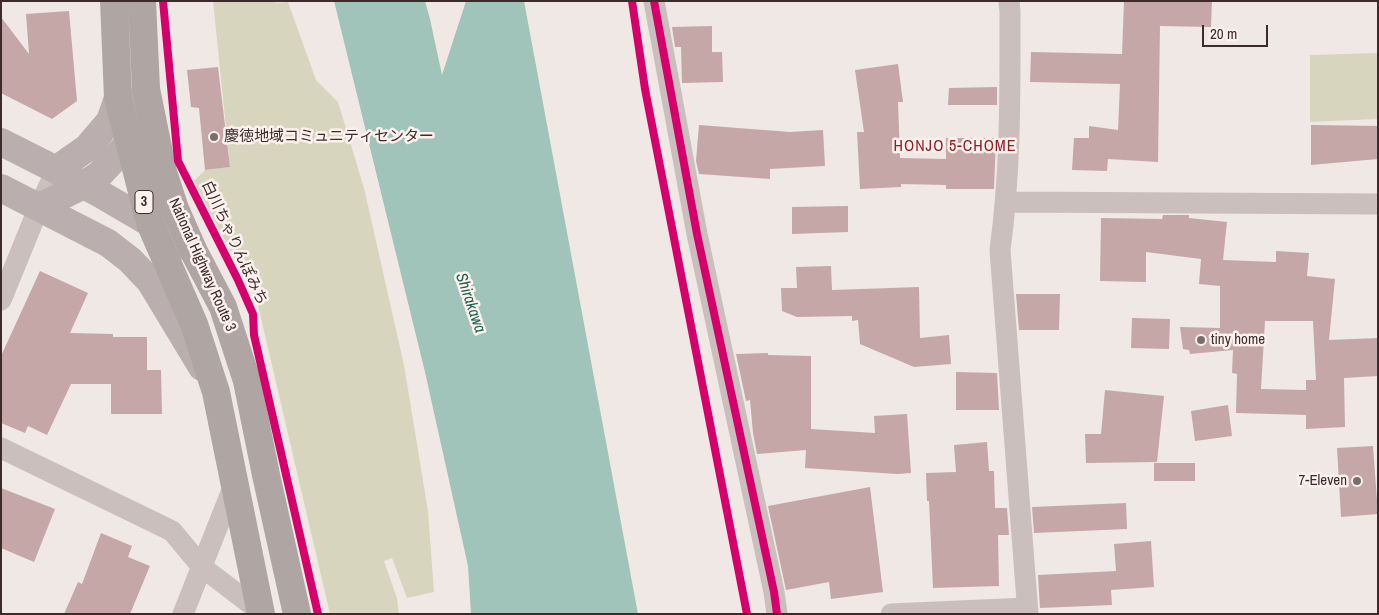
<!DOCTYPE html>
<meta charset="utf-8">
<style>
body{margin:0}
#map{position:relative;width:1379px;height:615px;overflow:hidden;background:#f0e8e5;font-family:"Archivo Narrow",sans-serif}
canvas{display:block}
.frame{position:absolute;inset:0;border:2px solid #3c2b2a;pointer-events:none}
.scale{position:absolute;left:1202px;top:25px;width:66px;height:22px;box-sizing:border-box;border:2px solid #3c2b2a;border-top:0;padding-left:6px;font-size:15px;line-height:18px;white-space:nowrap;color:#3c2b2a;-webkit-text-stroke:4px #fcf1ed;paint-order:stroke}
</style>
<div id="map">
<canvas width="1379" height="615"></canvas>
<div class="frame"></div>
<div class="scale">20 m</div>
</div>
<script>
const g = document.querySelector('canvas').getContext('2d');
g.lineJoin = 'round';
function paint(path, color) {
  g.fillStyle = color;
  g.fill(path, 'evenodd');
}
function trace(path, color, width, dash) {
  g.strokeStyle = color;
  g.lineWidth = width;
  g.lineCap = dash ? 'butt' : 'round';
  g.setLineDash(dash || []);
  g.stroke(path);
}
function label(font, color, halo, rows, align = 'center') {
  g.font = font + ' "Archivo Narrow","Noto Sans JP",sans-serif';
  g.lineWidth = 5;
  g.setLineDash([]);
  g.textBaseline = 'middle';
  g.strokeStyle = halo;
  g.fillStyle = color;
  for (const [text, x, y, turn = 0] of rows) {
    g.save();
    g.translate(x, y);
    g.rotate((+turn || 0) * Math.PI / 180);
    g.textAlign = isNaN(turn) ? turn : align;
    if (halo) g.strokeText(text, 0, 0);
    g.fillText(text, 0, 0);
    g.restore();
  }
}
paint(new Path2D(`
 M213 1H275L276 3 288 2 316 80 338 102 364 188 404 365 428 511 434 592 407 598 392 558 384 561 397 598 399 614H330L257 301 194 181 205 170 230 167Z
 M1378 53V119L1310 122V55Z`), '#d8d5be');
paint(new Path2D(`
 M334 1H425L430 19 442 75 466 1H524L638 614H471L468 566 425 372Z`), '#a0c4b9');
paint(new Path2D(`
 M1124 1H1212L1211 27 1160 26 1158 162 1108 159 1107 171 1072 170 1074 138H1089V126L1118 130 1120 84 1030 82 1031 52 1122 54Z
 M69 11 77 101 52 119 1 93V17L29 54 26 14Z
 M712 26V52H722L723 82 682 83 681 47H675L672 27Z
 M898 64 903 102H898L900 158 946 159V138H996L994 189H946V185L901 184V187L860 189 857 132H864L855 70Z
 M218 67 230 167 205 170 199 108 191 107 187 70Z
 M997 87V105H948L949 88Z
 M699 125 790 132 823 130 825 166 770 169V179L699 174 696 161Z
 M1311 125 1378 126V159L1311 165Z
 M848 206V232L792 234V207Z
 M1163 215H1189V218L1227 222 1223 260 1276 262V251L1309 253 1307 276 1335 279 1329 340 1378 338V376L1344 378 1345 427 1306 429V415L1236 413 1237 374 1232 373 1233 350 1190 354 1189 350 1183 349 1180 327 1220 328V286L1199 284 1201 259 1146 252V282L1100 281 1101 218 1162 219ZM1265 321H1313L1316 380H1306V390L1261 389Z
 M831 266 832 290 919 287 920 338 949 335 951 364 914 367 860 344 858 320 852 321V316L797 317 782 311 781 288H797L796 267Z
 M40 271 88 293 70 333 113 334V337H147V370H161L162 414H111V384H71L47 435 28 426 25 433 1 423V356Z
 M1016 294H1060L1059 330H1019Z
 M1132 318 1170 319 1169 349 1131 348Z
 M768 353V355L811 356V429L875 433 874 416 907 414 911 473 897 474 805 468 806 450 757 454 753 433 750 400 746 401 736 354Z
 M956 372 997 373 999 410H956Z
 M1105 390 1164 396 1157 462 1086 463 1085 434H1101Z
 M1228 405 1232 436 1195 441 1191 411Z
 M987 442 989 471H994L995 508H1007L1009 535H998L999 586 933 588 929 501H927L926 473 956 472 954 445Z
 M1373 446 1378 514 1341 517 1337 448Z
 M1154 463H1195V481H1154Z
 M870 487 883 592 831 599 829 582 786 590 768 506Z
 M1 488 55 509 34 562 1 548Z
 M1126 503 1127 529 1034 533 1032 507Z
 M101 533 132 546 128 557 150 566 130 614H64L78 582 82 584Z
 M1151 541 1154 587 1111 590 1112 605 1040 608 1038 575 1116 571 1114 544Z`), '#c5a7a7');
trace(new Path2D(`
 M654 1 697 234 774 592 777 614
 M1009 1 1010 12C1010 92 1011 170 1000 250L1028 614
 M1007 202 1378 204
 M1 300 39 207 57 169
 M1 448 172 531 202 567 261 612 259 614
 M183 614 234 485
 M891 614 1027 608`), '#cabfbd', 21);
trace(new Path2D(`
 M1 142C67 174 131 210 193 250
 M57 169 87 148 110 121 118 98
 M1 188 108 243 130 260 150 281 202 367
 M39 207 84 185 99 175 129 143 146 89`), '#baafae', 28);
trace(new Path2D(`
 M114 1 118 98 150 223 194 324 216 392 261 614
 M142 1 146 89 163 172 175 209 193 250 223 307 247 381 266 475 297 614`), '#afa6a4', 28);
trace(new Path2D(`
 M163 1 178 161 238 280 253 314 254 335 318 614
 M632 1 645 89 747 614
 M654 1 697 234 774 592 777 614`), '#d6006c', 8);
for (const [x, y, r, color] of [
 [214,137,5,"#7b6d6b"],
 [1201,340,5,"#7b6d6b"],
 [1357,481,5,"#7b6d6b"]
]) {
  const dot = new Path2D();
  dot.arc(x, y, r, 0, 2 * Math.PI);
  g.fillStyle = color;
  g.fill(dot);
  trace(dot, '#fcf1ed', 2);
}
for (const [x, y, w] of [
 [144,202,18]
]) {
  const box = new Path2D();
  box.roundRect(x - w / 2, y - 11.5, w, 23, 4);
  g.fillStyle = '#fcf1ed';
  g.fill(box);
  trace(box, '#3c2b2a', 1);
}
label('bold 14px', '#3c2b2a', null, [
 ["3",144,202]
]);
label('15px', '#3c2b2a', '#fcf1ed', [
 ["慶徳地域コミュニティセンター",224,137],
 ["tiny home",1211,340],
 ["7-Eleven",1347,481,"right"]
], 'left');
label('15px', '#3c2b2a', '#fcf1ed', [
 ["白川ちゃりんぽみち",234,243,65],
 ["National Highway Route 3",202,265,66]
]);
g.letterSpacing = '1px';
label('16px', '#901e23', '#fcf1ed', [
 ["HONJO 5-CHOME",955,147]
]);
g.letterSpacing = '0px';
label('italic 16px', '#1c6151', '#fcf1ed', [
 ["Shirakawa",470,303,71]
]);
</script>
